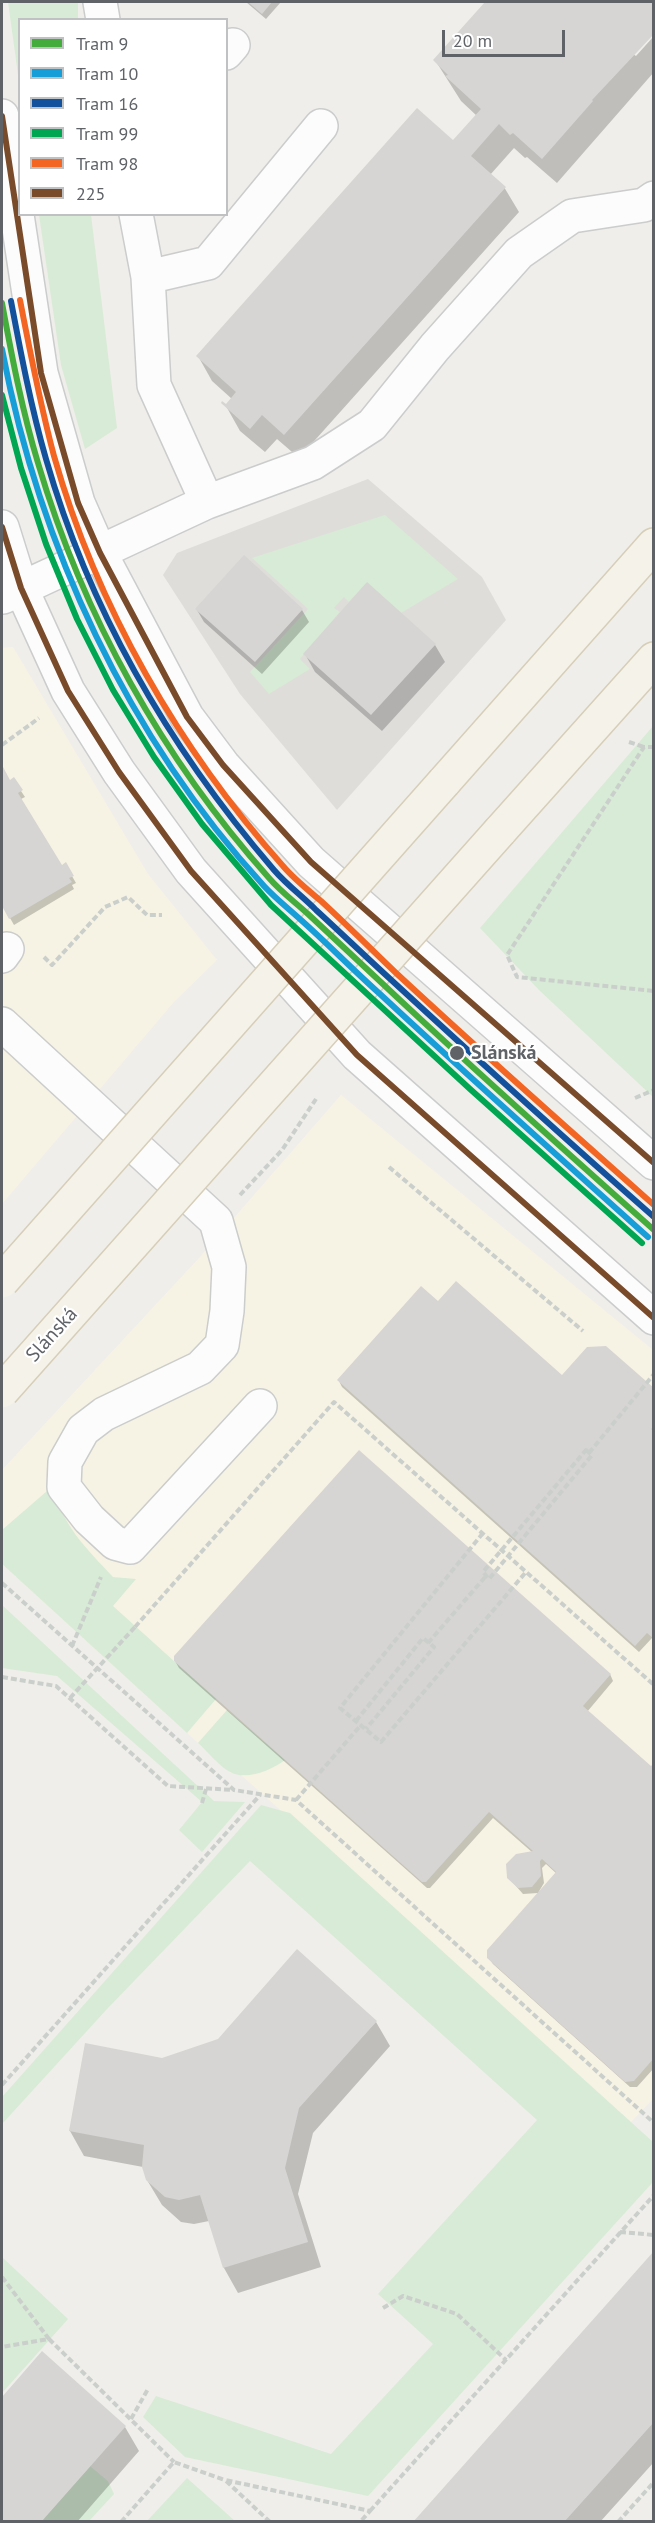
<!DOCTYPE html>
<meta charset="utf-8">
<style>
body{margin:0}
#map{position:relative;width:655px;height:2523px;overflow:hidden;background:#efeeea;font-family:"PT Sans",sans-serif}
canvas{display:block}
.frame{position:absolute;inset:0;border:3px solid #5f6368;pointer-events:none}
.legend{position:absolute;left:18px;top:18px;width:210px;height:198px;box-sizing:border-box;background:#fff;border:2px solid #bfc1c3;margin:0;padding:8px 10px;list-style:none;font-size:18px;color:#5f6368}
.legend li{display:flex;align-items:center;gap:12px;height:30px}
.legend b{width:30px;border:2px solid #bfc1c3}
.scale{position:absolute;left:442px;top:30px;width:123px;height:27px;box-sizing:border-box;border:3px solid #5f6368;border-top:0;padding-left:8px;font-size:18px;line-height:21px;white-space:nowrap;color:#5f6368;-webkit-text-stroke:4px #fff;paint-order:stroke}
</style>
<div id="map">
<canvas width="655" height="2523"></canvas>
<div class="frame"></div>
<ul class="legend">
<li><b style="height:8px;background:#43ac3c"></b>Tram 9</li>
<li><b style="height:8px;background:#179ed8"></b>Tram 10</li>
<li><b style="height:8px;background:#13519c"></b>Tram 16</li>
<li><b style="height:8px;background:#00a651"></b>Tram 99</li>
<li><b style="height:8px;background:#f26522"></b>Tram 98</li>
<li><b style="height:8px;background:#7a4b2a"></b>225</li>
</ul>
<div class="scale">20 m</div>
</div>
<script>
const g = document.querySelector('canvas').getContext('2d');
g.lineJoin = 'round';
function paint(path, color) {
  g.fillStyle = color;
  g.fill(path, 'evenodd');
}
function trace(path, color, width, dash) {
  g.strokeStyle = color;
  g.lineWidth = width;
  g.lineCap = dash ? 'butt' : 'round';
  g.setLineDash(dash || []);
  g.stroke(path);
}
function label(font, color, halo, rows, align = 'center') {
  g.font = font + ' "PT Sans",sans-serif';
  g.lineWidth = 4.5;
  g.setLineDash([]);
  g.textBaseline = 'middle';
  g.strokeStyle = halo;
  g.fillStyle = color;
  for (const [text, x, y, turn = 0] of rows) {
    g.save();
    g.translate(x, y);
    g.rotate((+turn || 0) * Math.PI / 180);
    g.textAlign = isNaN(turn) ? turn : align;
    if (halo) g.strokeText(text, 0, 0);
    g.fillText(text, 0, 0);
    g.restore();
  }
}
paint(new Path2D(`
 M13 647 148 874 217 960 174 1002 2 1204V648Z
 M341 1095 653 1350 654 2098 631 2122 241 1775 231 1773 2 1564V1470L200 1257Z`), '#f7f3e4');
paint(new Path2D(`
 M368 479 482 577 506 620 337 810 240 694 163 575 177 553Z`), '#dfddda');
paint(new Path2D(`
 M8 2H78V19L20 20 19 82Z
 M39 215H91L117 428 85 449 61 365Z
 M385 515 458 579 401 613 367 583 349 602 344 597 334 608 340 612 300 659 310 669 269 694 250 672 308 609 252 558Z
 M653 726V1097L539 990 480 928Z
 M54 1485C60 1524 87 1549 113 1577L136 1579 113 1606 216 1699 187 1733 2 1564V1530Z
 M2 1605 214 1801 245 1802 202 1852 179 1830 202 1802 57 1676 2 1668Z
 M227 1710 285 1760C272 1770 246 1781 230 1772 219 1766 208 1752 198 1743Z
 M261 1805 290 1813 653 2142V2182L368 2496 185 2457 143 2417 156 2396 331 2454 433 2344 378 2294 537 2120 250 1861 107 2009 2 2124V2097Z
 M2 2257 68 2319 2 2393Z
 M90 2466 108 2481 114 2494 89 2521 41 2522Z
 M187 2478 235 2521H147Z`), '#d8ebd6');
paint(new Path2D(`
 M246 2H281L266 19Z
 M487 2H654V32L633 54 636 56 654 36V72L557 183 527 157 525 158 514 148 490 175 504 187 519 212 299 458 277 439 265 452 240 431 226 406 232 399 212 381 198 356 453 142 477 116 461 101 435 60Z
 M197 610H302L309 622 262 674 204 622Z
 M435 645 445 662 382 731 315 672 305 654Z
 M2 768 10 782 21 791 25 797 21 799 61 867 65 864 76 883 72 885 74 889 14 925 2 904Z
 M438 1303 562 1377 654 1390V1640L652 1638 639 1652 342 1387 339 1381Z
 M175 1661 610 1674 613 1681 587 1712 651 1768 654 1766V2068L637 2087H630L493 1964 488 1957 557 1874 546 1864 542 1868 544 1883 538 1893 523 1894 509 1878 533 1853 493 1818 430 1888H427L179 1668Z
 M376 2022 390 2046 313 2133 298 2194 321 2267 238 2293 224 2268 209 2221 194 2224 181 2222 162 2205 147 2180 143 2167 84 2156 70 2131 162 2059Z
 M654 2253V2462L600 2522H414Z
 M42 2353 125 2427 139 2451 77 2522H2V2399Z`), '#0003');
paint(new Path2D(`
 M248 2H272L262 14Z
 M485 2H654V34L592 100 593 101 542 159 513 133 510 135 499 124 471 156 506 187 284 435 262 415 250 429 221 403 222 401 226 404 236 392 196 356 417 108 453 140 481 109 445 76 448 75 433 60Z
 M244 555 303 609 255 662 195 609Z
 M367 582 436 644 371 715 303 654Z
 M2 765 10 780 14 777 23 790 18 793 62 865 66 862 74 876 69 878 72 882 9 919 2 906Z
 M456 1281 562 1375 587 1347 606 1346 654 1388V1427L651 1429 654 1431V1639L647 1633 635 1646 337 1380 421 1286 438 1301Z
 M359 1450 611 1674 583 1706 651 1766 654 1763V2058L634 2081 625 2082 487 1958V1950L556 1872 542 1859 540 1861 541 1876 532 1887 518 1888 507 1878 506 1864 516 1854 533 1851 489 1812 426 1882H422L174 1661V1656Z
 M297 1949 377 2021 299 2108 285 2168 308 2242 223 2268 200 2195 179 2200 165 2197 146 2180 142 2167 144 2145 69 2131 85 2043 162 2058 218 2039Z
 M654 2251V2422L564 2522H413Z
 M42 2351 126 2426 41 2522H2V2397Z`), '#d6d5d3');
const minor = new Path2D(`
 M100 2 103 20
 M226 53 233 45
 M2 116 41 373 78 503 100 553 187 717 223 765 311 862 654 1163
 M136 214 148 277 154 385 207 502
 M148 277 208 263 321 126
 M2 527 21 588 68 691 119 772 191 871 357 1055 654 1318
 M3 597 207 502 313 463 372 425 435 347 519 253 572 216 644 205 654 198
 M2 956 7 949
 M2 1024 216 1221 229 1267 227 1311 222 1345 200 1368 104 1414 83 1430 65 1462 64 1487 89 1519 115 1543 130 1547 260 1406`);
const major = new Path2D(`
 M444 782 654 545
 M500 831 654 659`);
trace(minor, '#cbcccc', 36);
trace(major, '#d7ceb8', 36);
trace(new Path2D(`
 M629 742 644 747
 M2 745 39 718
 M654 747H644L507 955 517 977 654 991
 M44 957 52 965 105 907 128 897 147 915H162
 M635 1098 654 1090
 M389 1167 583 1331
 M240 1195 282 1150 316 1099
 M586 1450 592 1455 489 1579 483 1572Z
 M589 1453 654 1374
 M483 1533 340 1708 381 1742 526 1572
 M2 1583 234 1790 296 1800 654 2123
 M135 1627 334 1402 654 1685
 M428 1643 486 1576
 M72 1646 101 1577
 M2 1677 56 1686 168 1786 234 1790
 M356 1721 423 1638 434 1647 366 1729
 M296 1800 361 1725
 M202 1803 206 1789
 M2 2085 260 1795
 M620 2232 654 2235
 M2 2277 49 2339 2 2347
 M383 2308 403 2296 457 2314 506 2360
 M49 2339 174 2462
 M131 2419 148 2389
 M370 2511 654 2195
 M121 2522 174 2462 225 2480
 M270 2522 225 2480 370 2511 360 2522
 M618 2522 654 2482`), '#cacfcc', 4, [6, 3]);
trace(minor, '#fdfcfc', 33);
trace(major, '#f4f2e9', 33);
const majorBridge = new Path2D(`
 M2 1281 444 782
 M2 1391 500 831`);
trace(majorBridge, '#d7ceb8', 36, []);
trace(new Path2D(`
 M70 1698 135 1627`), '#cacfcc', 4, [6, 3]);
trace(majorBridge, '#f4f2e9', 33);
trace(new Path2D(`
 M2 116 41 373 78 503 100 553 187 717 223 765 311 862 654 1163
 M2 527 21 588 68 691 119 772 191 871 357 1055 654 1318`), '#7a4b2a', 6);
trace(new Path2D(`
 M2 303C12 357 22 410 38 463 83 616 163 759 269 878 281 892 295 902 308 914 334 938 359 962 385 986 473 1069 563 1149 654 1230`), '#43ac3c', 6);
trace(new Path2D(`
 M2 349C39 546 128 737 264 886 275 898 289 909 301 920 328 944 353 970 380 994 468 1076 558 1156 648 1237`), '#179ed8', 6);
trace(new Path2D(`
 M11 301C21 354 31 407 46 459 90 612 171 750 274 870 287 885 302 896 316 910 340 932 364 955 388 977 476 1058 564 1138 654 1217`), '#13519c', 6);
trace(new Path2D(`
 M2 395 21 468 46 544 77 619 113 690 154 757 202 824 271 905 470 1089 642 1243`), '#00a651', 6);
trace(new Path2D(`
 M20 300C30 352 40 404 54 456 97 607 179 749 283 866 294 879 308 890 321 901 346 924 370 948 395 972 480 1051 567 1128 654 1205`), '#f26522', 6);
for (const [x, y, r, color] of [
 [457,1053,8,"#5f6368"]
]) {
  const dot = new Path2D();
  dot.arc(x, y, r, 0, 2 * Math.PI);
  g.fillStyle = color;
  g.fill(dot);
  trace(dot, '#fff', 2);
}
label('bold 20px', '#5f6368', '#fff', [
 ["Slánská",471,1053]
], 'left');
label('20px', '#5f6368', '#fff', [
 ["Slánská",52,1335,-48]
]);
</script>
